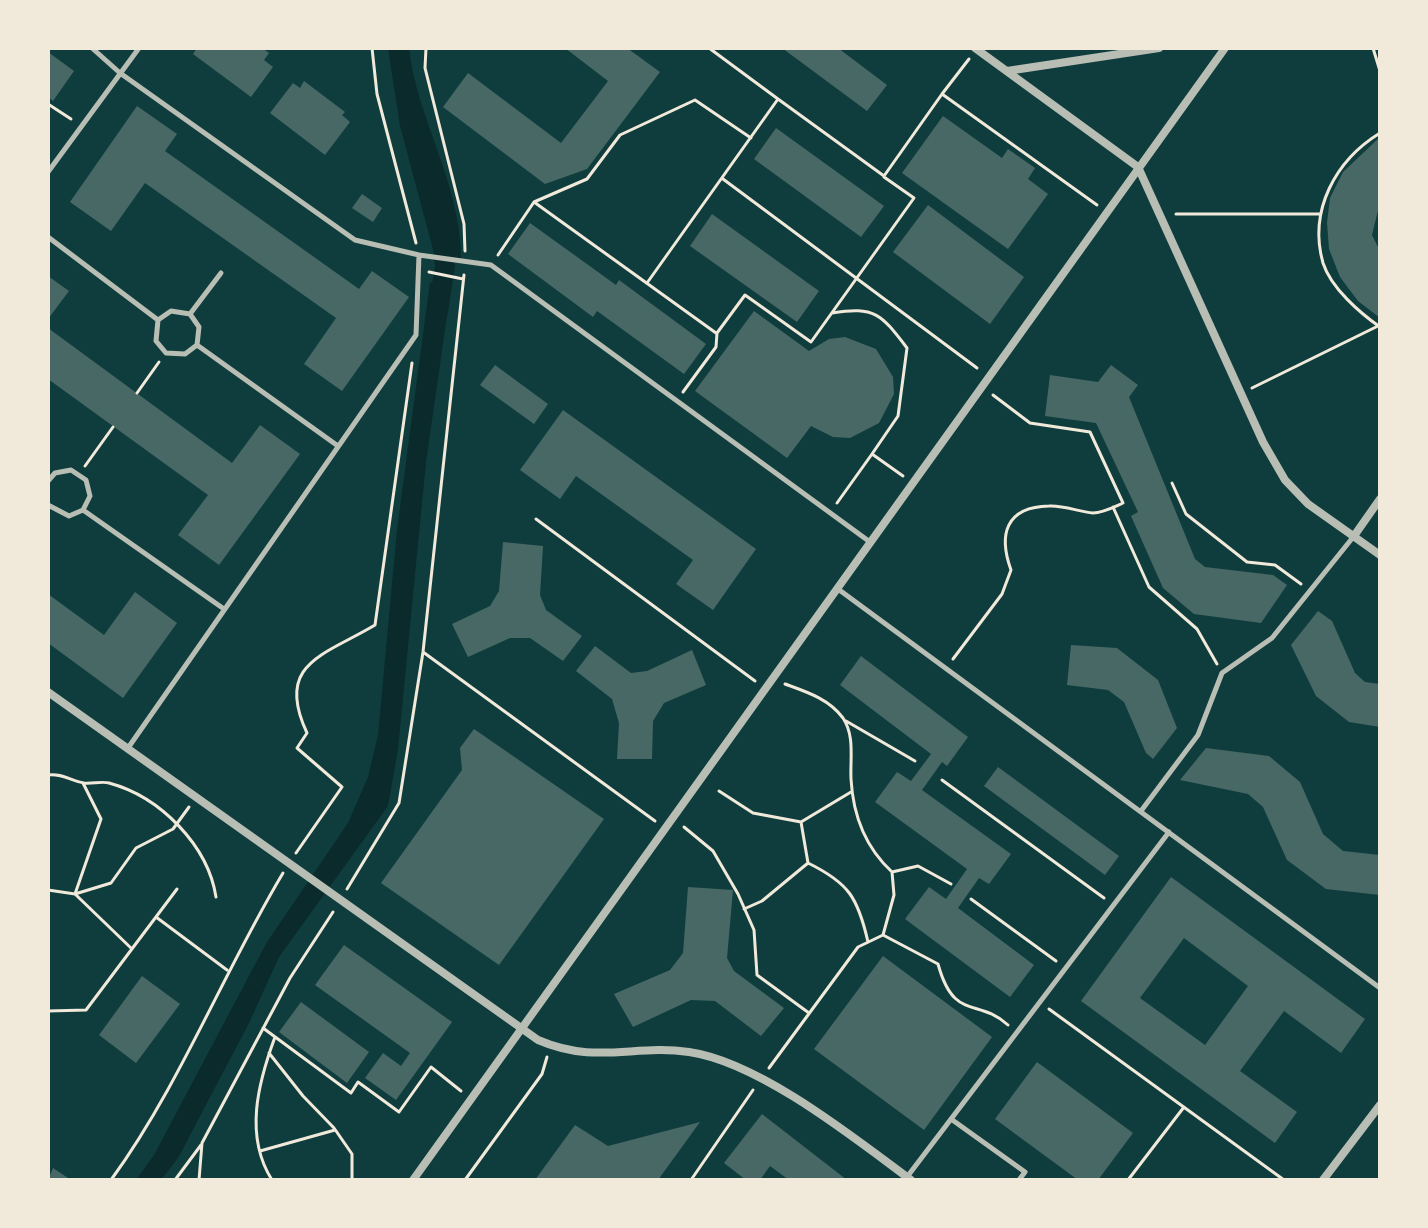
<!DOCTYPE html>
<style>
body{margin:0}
#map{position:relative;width:1428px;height:1228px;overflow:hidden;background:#0f3d3e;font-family:Montserrat,sans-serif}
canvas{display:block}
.frame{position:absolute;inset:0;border:50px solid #f1e9da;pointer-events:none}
</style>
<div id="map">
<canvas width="1428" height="1228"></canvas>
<div class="frame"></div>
</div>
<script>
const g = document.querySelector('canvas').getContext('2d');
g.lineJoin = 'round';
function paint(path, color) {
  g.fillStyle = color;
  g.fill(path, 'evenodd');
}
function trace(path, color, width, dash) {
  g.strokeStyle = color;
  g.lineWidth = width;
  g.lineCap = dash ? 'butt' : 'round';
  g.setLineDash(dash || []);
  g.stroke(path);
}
paint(new Path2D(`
 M388 48H409C417 120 461 183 461 259L434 253 400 126Z
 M430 282 451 288 426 462 398 749 388 806 279 957 249 1023 178 1158 161 1180H136L154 1155 267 942 348 823 368 777 378 735 397 530Z`), '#0a2a2b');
trace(new Path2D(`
 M438 311 445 266 441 228`), '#0a2a2b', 20);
paint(new Path2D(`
 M197 48H262L269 53 264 60 273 67 251 97 193 54Z
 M565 48H627L660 72 587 169 545 184 443 107 468 73 561 143 608 81Z
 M782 48H838L887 85 867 111Z
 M48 52 74 71 53 101 48 97Z
 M304 81 345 112 342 115 350 122 325 155 270 113 293 83 300 88Z
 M137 106 177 134 165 151 359 289 372 271 409 297 342 391 304 364 336 318 145 183 111 231 70 202Z
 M943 116 1002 158 1008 149 1035 168 1028 179 1048 194 1008 249 902 173Z
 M776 128 884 206 861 237 754 159Z
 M1380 137V202L1372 235 1380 251V318L1358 301 1340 277 1329 249 1327 223 1330 198 1343 172Z
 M362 194 382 208 373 222 352 208Z
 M928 205 1024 277 990 324 893 252Z
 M712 214 819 291 797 322 690 246Z
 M530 223 616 285 619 280 706 344 684 374 597 311 593 317 508 254Z
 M48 276 69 291 48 319Z
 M754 311 809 351 829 339 845 337 876 349 893 377 894 394 879 423 850 438 833 437 811 426 787 458 695 391Z
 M48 328 232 463 260 425 300 454 219 565 178 535 208 495 48 379Z
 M495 365 548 404 534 424 480 385Z
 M1111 365 1138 385 1129 397 1195 559 1205 567 1273 575 1287 585 1261 623 1194 614 1163 588 1131 516 1138 512 1096 423 1045 416 1050 375 1098 382Z
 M563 410 756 549 713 610 676 584 693 560 576 476 560 499 520 470Z
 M503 542 543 546 540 595 546 610 582 636 563 661 530 638H510L468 657 452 624 490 606 499 591Z
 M135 592 177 623 123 698 48 643V594L104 635Z
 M1318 611 1332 621 1355 673 1365 682 1380 684V727L1349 722 1316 696 1291 645Z
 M1071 645 1117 648 1158 680 1177 728 1153 759 1146 753 1124 702 1108 690 1067 685Z
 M595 646 631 673 647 671 692 650 706 685 664 703 653 721 652 759H617L619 723 612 699 576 671Z
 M861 656 968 737 947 766 942 762 922 790 1011 854 989 884 979 878 958 908 1034 965 1010 997 905 919 929 887 946 899 967 869 875 802 897 772 911 781 931 754 840 685Z
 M474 729 604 819 499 965 381 883 462 770 460 748Z
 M1206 748 1269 756 1300 782 1323 834 1343 851 1380 855V895L1326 889 1287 860 1263 807 1248 794 1180 780Z
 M998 767 1119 856 1105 875 984 786Z
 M1171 877 1365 1019 1341 1053 1284 1011 1240 1071 1297 1112 1275 1143 1081 1001ZM1184 938 1248 986 1205 1045 1140 998Z
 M688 887 733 890 727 958 734 971 784 1008 761 1036 715 1001 691 1000 633 1027 614 994 670 970 683 953Z
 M344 945 452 1022 396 1100 365 1078 383 1053 401 1066 410 1053 315 985Z
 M883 956 992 1037 924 1130 814 1049Z
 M142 976 180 1004 136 1063 99 1035Z
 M301 1002 369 1052 347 1083 279 1032Z
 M1037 1062 1133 1133 1098 1180H1078L995 1119Z
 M762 1114 847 1180H789L770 1166 760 1180H746L724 1163Z
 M700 1122 658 1180H535L575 1125 608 1146Z
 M53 1168 71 1180H48Z`), '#486865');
trace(new Path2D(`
 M372 48 377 94 416 243
 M426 48 425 68 464 224 465 251
 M709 48 778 99
 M1373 48 1380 71
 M942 94 969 59
 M48 104 71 119
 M1380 133C1336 160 1308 210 1323 263 1331 288 1360 313 1380 327
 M723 179 977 368
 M534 202 716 333
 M1176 214H1320
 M498 255 534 202 587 179 620 135 695 100 751 138
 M429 272 463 279
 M647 283 778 99 884 176 942 94 1097 205
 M832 313C875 306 881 314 907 348L898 416 872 454 903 476
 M1252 388 1378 326
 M683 392 716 347 717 333 745 295 811 342 914 198 884 177
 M137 393 159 362
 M85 466 113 427
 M1172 483 1186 514 1247 562 1275 565 1301 584
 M837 503 872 454
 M1113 507 1149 587 1197 629 1217 664
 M536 519 755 681
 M423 652 655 821
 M953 659 1002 594 1011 570C998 534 1006 507 1049 506 1064 505 1079 512 1093 513 1102 513 1114 507 1123 503L1090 432 1030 423 993 395
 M785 684C807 692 829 699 843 718 855 736 850 759 851 779 853 815 866 848 892 872L894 895 883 935
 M846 721 915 761
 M48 775C62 773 71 781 84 783 92 784 102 781 109 783 161 797 208 846 216 897
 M942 780 1104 898
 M83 783 101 819 75 894 132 949
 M719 791 753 813 801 822 851 792
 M684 827 713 851 738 894 754 930 757 975 809 1013
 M296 853 342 787 297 748 307 733C274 663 325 655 375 625L412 363
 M808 863C849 883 858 898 868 942
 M892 872 918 866 951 884
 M347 889 399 803 423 652 464 275
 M48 890 75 894 111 883 136 848 173 829 189 807
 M971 899 1056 961
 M744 909 762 901 808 863 801 822
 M156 917 227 970
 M1049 1009 1284 1180
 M48 1011 86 1010 177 889
 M263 1028 351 1093 358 1082 399 1112 431 1067 461 1091
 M269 1053 303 1096 334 1128 352 1154V1180
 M769 1068 858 947 883 935 938 964C954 1022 977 997 1008 1025
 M260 1151 335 1130
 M111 1180C180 1085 223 973 283 873
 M175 1180 201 1145
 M199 1180 202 1143 290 978 333 912
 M272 1180C244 1136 258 1083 275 1037
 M465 1180 542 1074 547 1057
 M691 1180 753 1090
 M1128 1180 1184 1107`), '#f1e9da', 3);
trace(new Path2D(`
 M92 48 120 73 355 240 419 255 491 265 870 542
 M48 172 139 48
 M48 237 158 320
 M190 314 171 311 158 320 156 341 166 353 185 354 197 345 199 327 190 314 221 273
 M197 345 338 446
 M48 481 55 473 71 470 86 480 90 496 83 510 69 516 48 505
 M83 510 224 609
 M838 589 1380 988
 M128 748 416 335 419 255
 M1141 811 1198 735 1222 673 1272 638 1354 536
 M951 1119 1025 1172 1019 1180
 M907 1177 1169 832`), '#b8beb3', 5);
trace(new Path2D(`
 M975 48 1138 167 1263 442 1285 480 1308 504 1380 555
 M1007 71 1159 48
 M1354 536 1380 499
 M48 692 538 1040C596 1065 634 1044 689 1052 759 1062 853 1137 911 1180
 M413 1180 1225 48
 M1323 1180 1380 1105`), '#b8beb3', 8);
</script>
